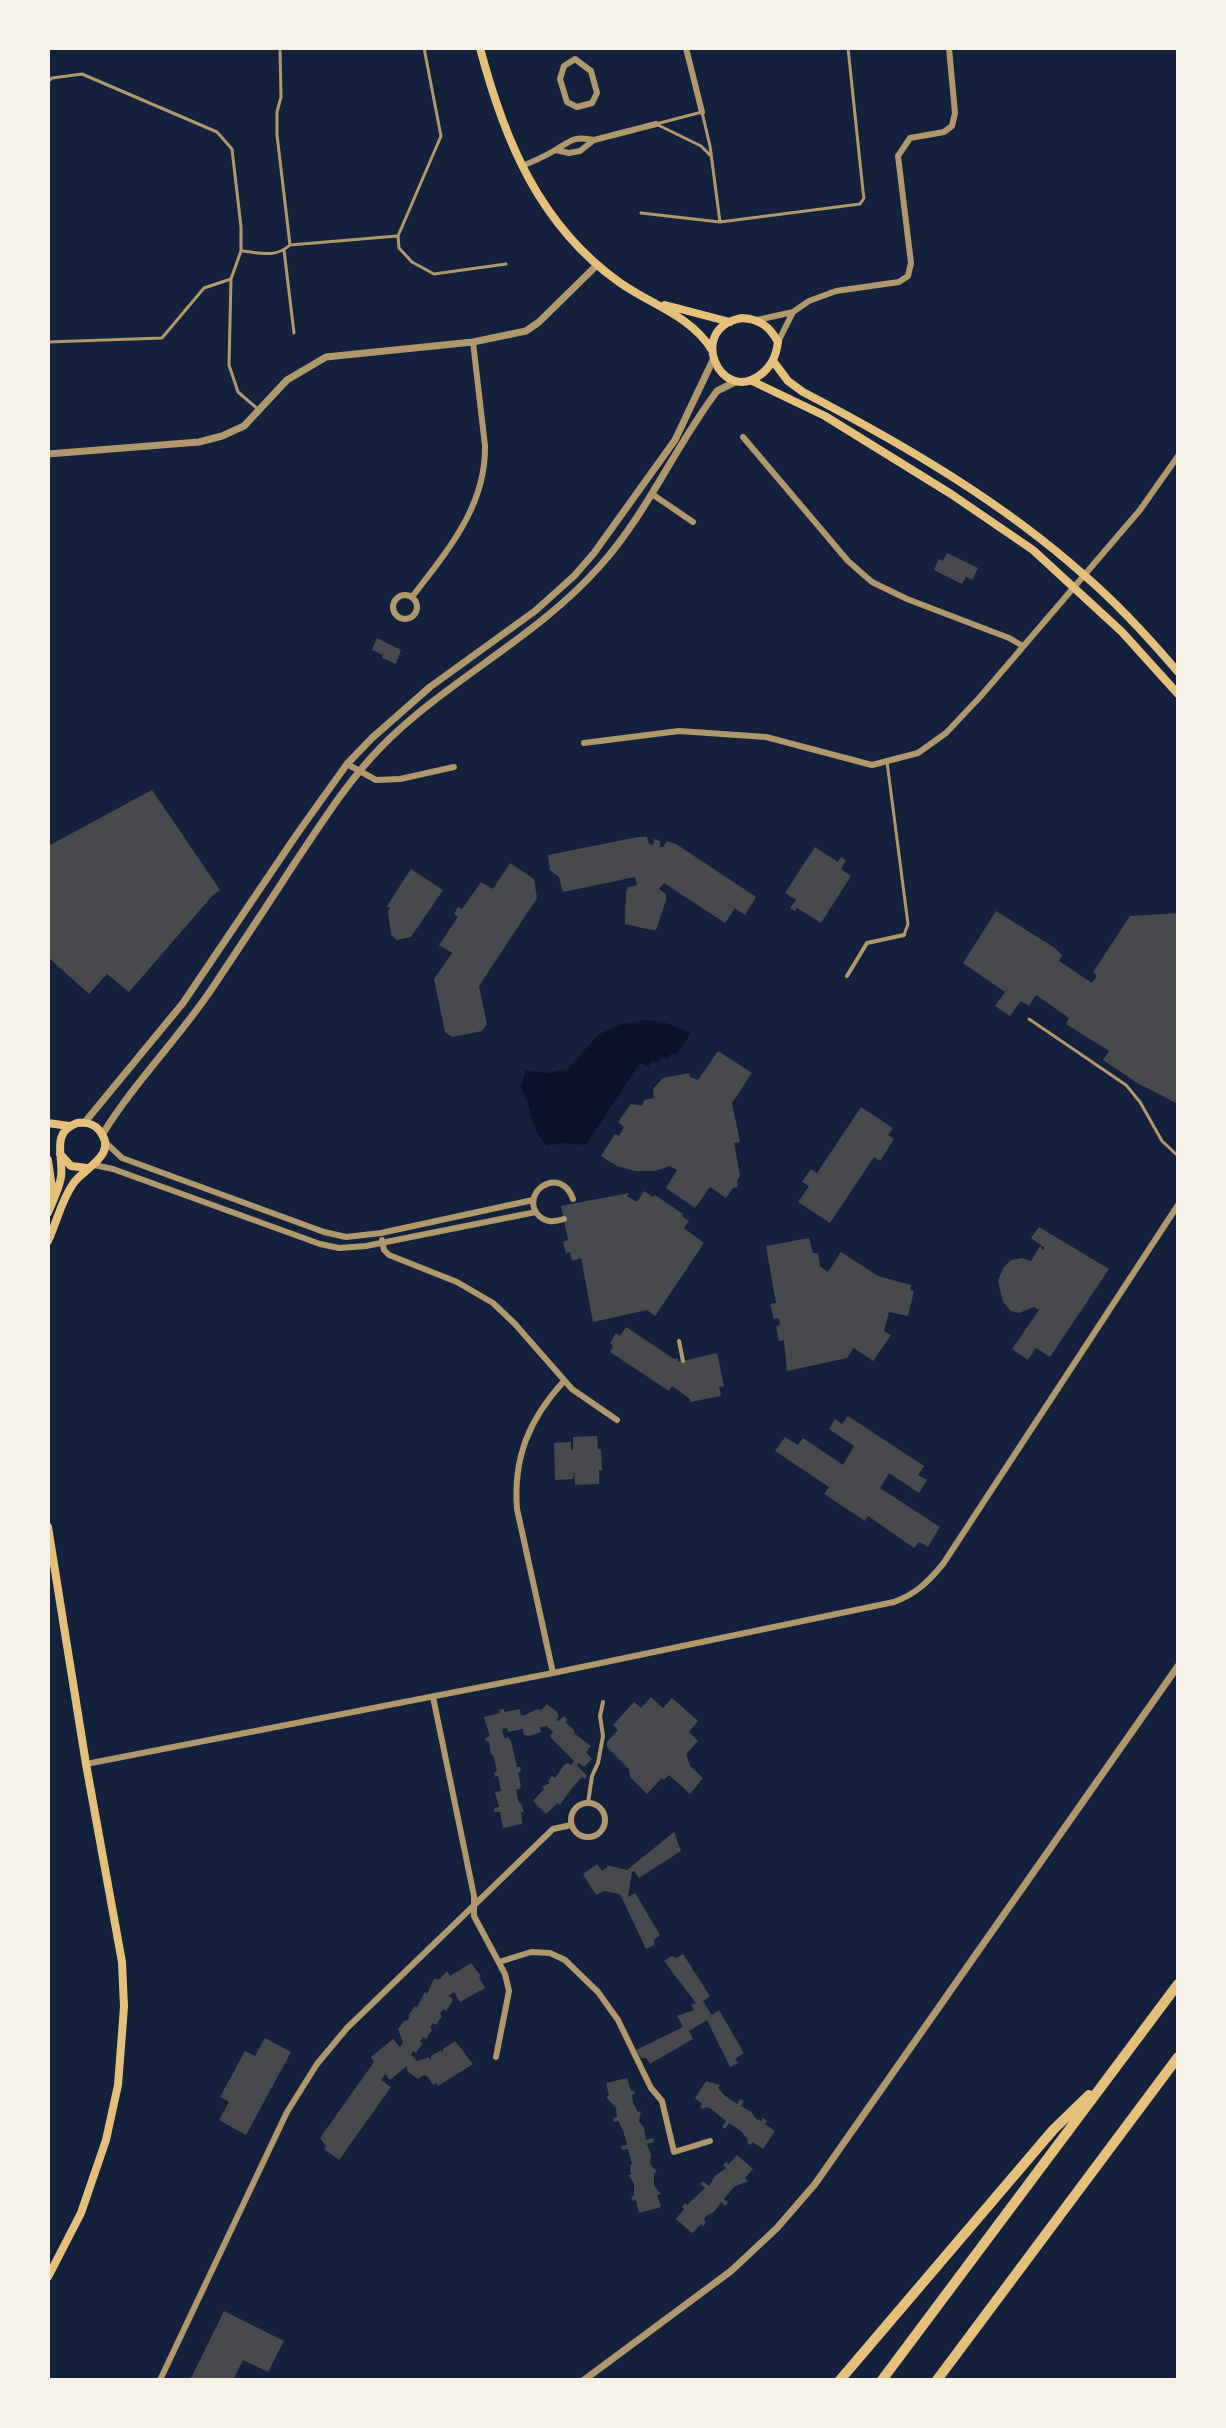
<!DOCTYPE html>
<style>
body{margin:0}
#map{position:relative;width:1226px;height:2428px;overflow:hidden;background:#14213d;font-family:"Asap Condensed",sans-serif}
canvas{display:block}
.frame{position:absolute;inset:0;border:50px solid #f6f1e7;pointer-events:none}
</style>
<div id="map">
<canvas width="1226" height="2428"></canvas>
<div class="frame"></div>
</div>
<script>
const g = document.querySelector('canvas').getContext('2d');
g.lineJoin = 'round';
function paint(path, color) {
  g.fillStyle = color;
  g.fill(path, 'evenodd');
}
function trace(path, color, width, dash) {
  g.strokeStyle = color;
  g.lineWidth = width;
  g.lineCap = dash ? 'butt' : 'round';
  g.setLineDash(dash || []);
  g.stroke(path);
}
paint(new Path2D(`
 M646 1020 663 1022 691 1033 676 1055 672 1053 667 1060 662 1057 658 1063 653 1060 648 1067 640 1063 586 1145 564 1143 547 1146C530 1129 532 1107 521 1087L526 1070 547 1073 568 1069 598 1035 618 1025Z`), '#0b132b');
paint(new Path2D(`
 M947 553 978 568 972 580 966 577 962 584 934 570 939 559 943 561Z
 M377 638 401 650 396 664 382 658 383 655 372 650Z
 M152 790 220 890 213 895 129 992 107 974 89 994 48 957V846Z
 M638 837H647L649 844 653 845 654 839 660 841V847H663L667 841 676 844 756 897 745 915 735 908 725 923 664 883 659 889 666 894V900L656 930 647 929 625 924 626 892 628 887 637 885 635 877 563 892 559 877 550 870 548 855Z
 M815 847 838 862 841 857 846 860 841 869 851 876 821 923 797 908 795 911 790 908 796 900 785 893Z
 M510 863 534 879 537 898 479 986 487 1024 482 1031 452 1037 445 1032 434 979 452 953 439 945 458 917 454 914 458 907 462 909 481 882 493 889Z
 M411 869 443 890 411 937 397 940 391 935 388 911 390 908 387 906Z
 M996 911 1055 948 1062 955 1059 961 1092 983 1097 976 1093 972 1130 916 1178 913V1104L1139 1084 1103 1060 1109 1051 1066 1024 1069 1018 1036 995 1029 1006 1021 1001 1010 1016 995 1006 1005 992 963 963Z
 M718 1051 752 1073 732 1103 740 1142 734 1143 740 1176 737 1181 738 1187 733 1188 726 1198 710 1187 695 1208 666 1188 677 1170 670 1166 655 1171H635L617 1166 601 1156 615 1134 619 1136 624 1127 618 1122 631 1104 642 1106 644 1100 654 1098 653 1089 663 1078 689 1073 690 1077 698 1080Z
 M861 1107 893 1128 888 1135 894 1139 880 1161 874 1157 830 1223 798 1202 809 1186 802 1182 811 1169 817 1173Z
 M644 1191 653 1197 655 1195 683 1214 682 1216 689 1221 684 1228 704 1243 655 1316 647 1310 593 1322 581 1258 572 1261 570 1252 566 1253 563 1242 568 1240 561 1206 629 1193 627 1196 637 1202Z
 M1039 1227 1109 1269 1050 1357 1036 1348 1028 1360 1012 1349 1039 1310 1034 1307 1019 1313 1011 1311 1003 1302 998 1281 1003 1268 1011 1260 1022 1258 1031 1261 1040 1246 1043 1250 1045 1248 1031 1238Z
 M809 1238 813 1253H818L820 1266 828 1272 841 1252 878 1276 911 1285 910 1290 914 1291 908 1316 889 1312 884 1331 891 1335 873 1361 854 1348 847 1358 787 1371 784 1340 779 1341 776 1326 780 1325 779 1318 774 1319 770 1304 776 1303 766 1246Z
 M626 1327 674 1359 678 1358V1362L717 1353 724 1386 719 1387 721 1396 690 1402V1399L672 1386 669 1391 610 1352 613 1346 610 1343 616 1333 620 1336Z
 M848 1416 924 1466 918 1475 927 1480 919 1493 889 1473 880 1488 940 1527 928 1547 919 1542 914 1548 868 1516 865 1521 824 1494 829 1487 775 1451 785 1437 798 1445 803 1438 843 1465 854 1446 829 1429 835 1419 842 1424Z
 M597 1436 598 1449H601L602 1470H599V1484L575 1485 574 1471 573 1479 555 1480 554 1443 571 1442V1450H573V1437Z
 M651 1697 663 1708 672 1698 698 1721 689 1732 698 1741 686 1754 690 1766 703 1778 690 1794 669 1775 664 1780 662 1778 647 1794 630 1777 629 1769 607 1747V1742L618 1730 613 1725 634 1702 641 1708Z
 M547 1704 557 1712 559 1717 556 1720 558 1721 564 1716 567 1720 565 1722 574 1730 575 1734 591 1746 586 1752 592 1759 584 1767 579 1763 577 1765 587 1776 585 1779 582 1777 572 1788 560 1805 558 1803 546 1814 533 1801 544 1789 542 1787 550 1783 548 1781 552 1776 555 1778 564 1765 568 1763 571 1765 574 1761 553 1740 550 1736 553 1732 547 1726 540 1727 541 1732 529 1736 524 1735 523 1729 508 1732 507 1728 502 1729 504 1738 508 1737 511 1741 517 1767H520L521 1772H518L521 1788 516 1790 519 1803H521L524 1812H521L522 1824 503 1828 500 1812H494V1808L499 1807 495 1792 501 1791 498 1776 495 1777 494 1772H497L494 1757 490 1752 489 1741 486 1742 485 1738 490 1736 484 1717 500 1713 499 1710 504 1709V1712L520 1709 521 1715H525L535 1710 540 1709V1711Z
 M674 1832 681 1851 639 1878 634 1871 632 1872 628 1897 635 1893 660 1935 654 1940V1945L646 1949 620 1894 604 1891 596 1895 583 1874 597 1864 602 1871 608 1867 606 1865 627 1870Z
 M683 1954 710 1996 703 2001 712 2015 719 2010 744 2053 735 2059 738 2063 730 2067 707 2020 689 2031 693 2039 650 2064 646 2058H641L636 2050 683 2027 677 2016 694 2010 691 2005 696 2003 664 1961 672 1956 676 1958Z
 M471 1963 481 1976 479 1977 485 1988 460 2002 454 1992 448 1996 452 1998V2002L446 2011 443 2009 440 2014 442 2016 436 2025 433 2023 430 2028 432 2030 426 2039 423 2037 420 2042 423 2043 416 2053 413 2051 411 2055 417 2061 429 2057 430 2060 431 2056 441 2050 442 2053 443 2049 455 2041 473 2064 438 2086 436 2083 433 2085 428 2077 424 2075 418 2079 407 2071V2066L390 2080 385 2074 381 2080 391 2087 339 2160 324 2149 326 2146 320 2138 374 2062 371 2057 393 2039 400 2047 403 2042 398 2029 405 2020 407 2021 410 2017 408 2016 415 2006 417 2007 425 1992 427 1994 434 1979H440L447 1971 450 1976Z
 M265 2038 291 2052 246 2135 219 2120 229 2102 220 2097 245 2051 255 2056Z
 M627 2078 631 2091 634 2090 635 2094 632 2095 633 2103 638 2112 641 2111 639 2121 644 2128 646 2140 653 2138 654 2142 647 2144 651 2155 650 2164 657 2172 654 2173V2186L661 2194 657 2195 661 2207 639 2213 636 2200 633 2201 631 2197 634 2196V2183L628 2175H631L630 2165 632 2164 628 2149 622 2150 621 2146 627 2145 623 2130 618 2121 614 2122 613 2118 617 2117 616 2108 606 2097 609 2096 606 2083Z
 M706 2081 720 2085 718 2088 724 2095 737 2104 740 2099 744 2101 741 2106 751 2112 756 2119 761 2121 763 2118 767 2121 765 2124 775 2131 763 2149 753 2142 750 2145 747 2142 748 2140 742 2132 729 2123 725 2129 722 2127 726 2121 710 2108 705 2107 704 2109 700 2107 702 2104 695 2098Z
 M737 2155 753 2169 745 2178 748 2181 734 2187 724 2199 728 2203 725 2206 721 2202 714 2212 706 2216 704 2220 706 2222 703 2226 701 2224 692 2233 676 2219 684 2209 682 2207 685 2203 687 2205 705 2188 700 2184 703 2181 709 2186 715 2176 726 2168 723 2165 726 2162 729 2164Z
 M224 2311 284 2341 268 2372 243 2360 233 2380H190Z`), '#48494c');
trace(new Path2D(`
 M424 48 441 136 398 236 399 248 412 262 434 274 506 264
 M48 82 52 78 82 74 217 132 232 149 241 227V251L231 279 229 365 238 392 259 410
 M656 124 702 112 710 146 720 222
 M656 124 701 146 711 156
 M641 213 720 222 860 204 864 198 863 191 848 48
 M290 245 397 236
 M284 250 294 333
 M243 251C260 253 276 258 290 245L277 135V112L281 97 280 48
 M48 342 162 338 204 288 231 279
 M887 762 908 924 904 935
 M1029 1019 1126 1085 1140 1102 1162 1141 1178 1156`), '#b1986c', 3);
trace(new Path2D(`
 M847 976 867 943 904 935
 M679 1341 683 1361
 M588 1803 592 1776 598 1763 603 1736 600 1716 603 1702`), '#b1986c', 4);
trace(new Path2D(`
 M686 48 702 112
 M575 59 591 71 597 93 592 103 577 107 567 102 560 79 564 66Z
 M556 150 569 153 580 151 594 140 656 124
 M522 166C532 162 543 157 552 152 570 142 572 135 594 140
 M757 320 793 312 809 301 836 291 899 282 908 276 911 263 898 156 910 138 944 132 952 126 955 113 949 48
 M778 342 793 312
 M743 437 848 561 872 582 907 599 1009 638 1023 646
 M652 494 693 522
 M393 607a12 12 0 1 1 24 0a12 12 0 1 1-24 0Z
 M412 597C447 551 486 507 485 446L473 342
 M584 743 679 731 766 737 872 765 918 753 946 733 980 697 1140 510 1178 456
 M347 764 376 780 400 779 454 767
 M105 1142 122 1158 324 1232 346 1237 381 1233 533 1200
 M94 1165 113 1169 320 1244 339 1248 366 1246 536 1212
 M564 1219C555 1222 547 1223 539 1216 518 1194 560 1163 573 1199
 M382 1240 384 1250 389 1255 457 1282 493 1303 515 1324 572 1389 617 1420
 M553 1673 517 1509C513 1458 529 1419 564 1381
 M433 1697 474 1896V1916L505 1974 509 1991 496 2057
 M86 1764 553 1673 894 1602C916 1594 928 1582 943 1564L1178 1205
 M571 1820a17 17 0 1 1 34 0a17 17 0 1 1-34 0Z
 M499 1962 531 1952 550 1953 565 1960 598 1992 618 2020 651 2088 662 2101 674 2152 710 2141
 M160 2380 287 2112 317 2064 347 2028 553 1829 571 1825`), '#b1986c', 6);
trace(new Path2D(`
 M48 454 199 442 222 436 244 426 287 380 326 357 473 342 526 331 539 322 597 265
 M85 1122 183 1003 297 834 347 764 372 738 430 687 535 611 574 576 594 553 675 440 713 360
 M102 1135C134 1083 177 1040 211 990 239 948 267 906 294 864 321 824 347 782 381 747 447 680 536 638 599 567 647 514 674 448 717 391L737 381
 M584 2380 731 2271 777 2228 815 2184 1178 1666`), '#b1986c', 7);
trace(new Path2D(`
 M480 48C504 139 539 225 619 282 651 305 690 315 712 350
 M665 305 730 322
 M742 318C760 319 770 327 778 342 776 356 772 366 760 375 721 405 685 328 742 318Z
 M773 361 788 381 803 392C901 443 1001 501 1084 575 1118 604 1149 638 1178 672
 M752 381 825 416 951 494 1033 550 1122 632 1178 694
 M48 1123 69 1126
 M60 1154 71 1166 87 1168
 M48 1160 53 1195
 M48 1213C52 1202 59 1190 61 1177 64 1156 50 1133 77 1123 86 1122 93 1123 99 1130 120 1155 83 1168 73 1184 61 1201 57 1222 48 1241
 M48 1527 86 1764 122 1962 124 2007 118 2085 106 2140 81 2213 48 2277`), '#e5c07b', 8);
trace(new Path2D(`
 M840 2380 1053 2130 1089 2095
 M882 2380 1178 1984
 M937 2380 1178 2057`), '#e5c07b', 10);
</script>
